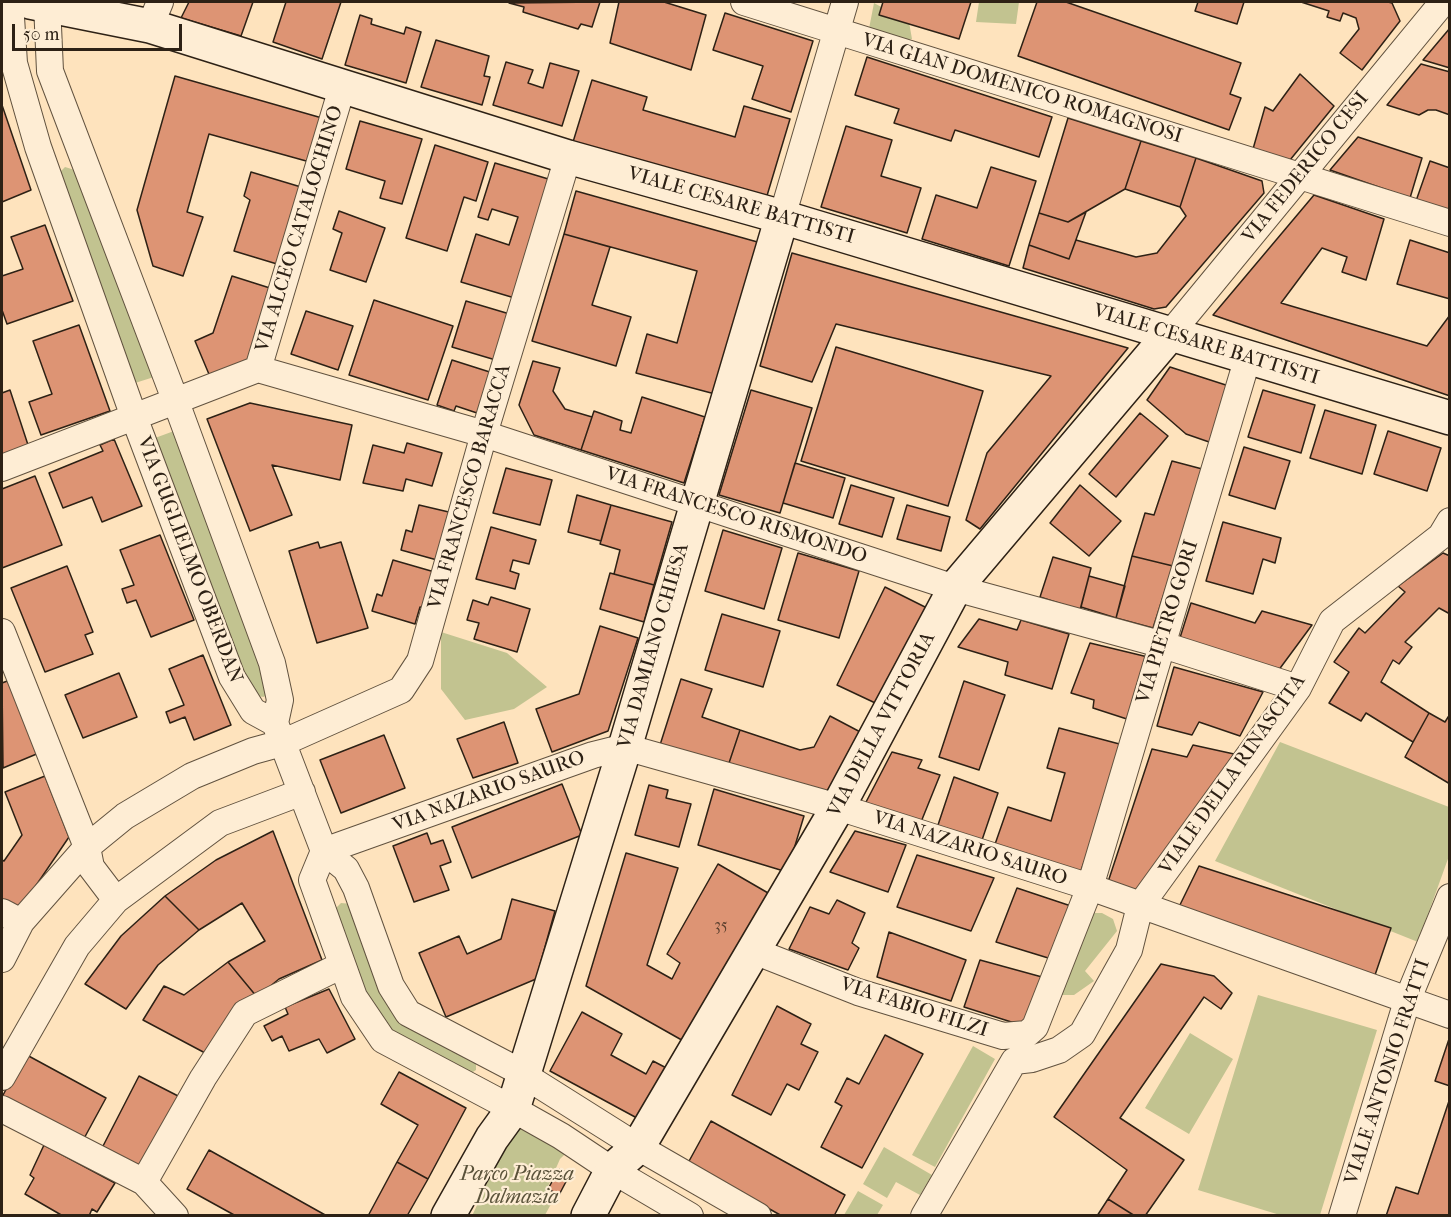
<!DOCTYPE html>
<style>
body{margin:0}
#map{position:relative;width:1451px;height:1217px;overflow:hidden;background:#fee3bd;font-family:"IM FELL French Canon",serif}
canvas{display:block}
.frame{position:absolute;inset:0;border:3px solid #2d2115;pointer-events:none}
.scale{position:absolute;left:12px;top:24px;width:170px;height:27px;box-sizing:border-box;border:3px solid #2d2115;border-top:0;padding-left:8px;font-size:18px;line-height:21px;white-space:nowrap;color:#2d2115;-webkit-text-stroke:4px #feedd4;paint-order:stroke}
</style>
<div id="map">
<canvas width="1451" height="1217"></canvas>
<div class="frame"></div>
<div class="scale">50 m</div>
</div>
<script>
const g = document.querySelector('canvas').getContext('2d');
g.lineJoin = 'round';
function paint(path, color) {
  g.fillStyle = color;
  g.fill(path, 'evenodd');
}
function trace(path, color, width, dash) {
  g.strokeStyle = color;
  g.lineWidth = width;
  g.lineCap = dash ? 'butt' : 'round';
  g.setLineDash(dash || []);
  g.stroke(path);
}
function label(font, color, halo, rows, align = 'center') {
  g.font = font + ' "IM FELL French Canon",serif';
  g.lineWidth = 4.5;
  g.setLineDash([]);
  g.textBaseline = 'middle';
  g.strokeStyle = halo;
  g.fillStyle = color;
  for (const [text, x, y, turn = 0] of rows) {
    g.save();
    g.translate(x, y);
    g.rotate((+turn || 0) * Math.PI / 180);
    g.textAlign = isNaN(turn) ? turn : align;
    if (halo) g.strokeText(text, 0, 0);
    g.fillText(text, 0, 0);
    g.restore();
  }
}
paint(new Path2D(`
 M979 2H1019L1016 24 976 22Z
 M874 3 909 22 912 39H867Z
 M65 167 78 171 154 377 135 383 56 176Z
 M174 431 271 687 264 697 250 695 155 438Z
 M441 632 507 653 547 687 514 709 465 720 441 689Z
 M1280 742 1449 807V856L1418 942 1215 861Z
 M341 903 352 904 370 965 476 1058V1070L465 1077 390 1032 370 1006 333 911Z
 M1094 913H1102L1113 919 1117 931 1085 971 1094 981 1074 995H1061L1089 916Z
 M1258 995 1377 1030 1320 1215H1280L1198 1190Z
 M1190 1033 1233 1059 1189 1134 1145 1108Z
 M973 1046 995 1059 935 1167 912 1155Z
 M519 1127 566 1153 560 1159 546 1191 556 1195 545 1215 472 1216 496 1164Z
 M884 1147 932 1175 920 1195 896 1182 887 1198 863 1184Z
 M858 1191 883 1205 877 1215H844Z`), '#c2c390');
const building = new Path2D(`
 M189 2H253L241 36 181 18Z
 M286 2H341L322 59 273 42Z
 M600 2 592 27 581 24 578 29 523 12 524 7 509 3Z
 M619 2H664L706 15 691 70 610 43Z
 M883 2H971L959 39 879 15Z
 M1037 2H1066L1241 63 1230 94 1241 98 1229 130 1018 56Z
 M1198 2H1244L1237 24 1195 11Z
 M1301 2H1388L1392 3 1400 21 1362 70 1340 53 1359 29 1356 18 1343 13 1340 21 1327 17 1329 11Z
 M725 13 813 41 791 112 752 99 763 66 713 50Z
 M360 15 372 19 371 24 404 34 406 27 421 32 406 83 345 65Z
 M1450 28V68L1423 60Z
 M436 40 489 56 484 76 490 77 482 105 421 87Z
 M867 57 1052 117 1039 157 955 130 951 141 894 123 899 109 855 95Z
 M506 62 533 70 528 83 543 88 550 63 579 71 562 126 493 105Z
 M1421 64 1450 72V115L1436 110H1428L1419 115 1387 105Z
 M1300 74 1334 106 1290 160 1253 149 1265 107 1273 111Z
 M175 76 329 120 317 164 209 134 187 212 203 217 183 276 153 266 137 210Z
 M592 80 647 97 643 110 735 137 744 106 790 119 766 199 573 142Z
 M2 105 31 190 2 202Z
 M1068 118 1141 141 1125 189 1068 222 1039 213Z
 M360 121 422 139 402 204 380 198 385 181 346 169Z
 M846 126 892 140 881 176 921 188 907 233 821 207Z
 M1358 137 1422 158 1410 198 1330 170Z
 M1141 141 1196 158 1180 207 1125 189Z
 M435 145 488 162 476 201 464 197 447 251 406 238Z
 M1196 158 1262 181 1264 193 1166 307 1154 309 1023 268 1029 245 1069 259 1076 240 1136 257 1157 253 1186 216 1180 207Z
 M1430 161 1450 168V212L1416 201Z
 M495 163 555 181 518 299 461 282 476 234 509 245 518 217 492 209 488 220 478 217Z
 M991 167 1036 181 1009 266 922 239 936 195 977 208Z
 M251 172 301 187 277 264 234 251 250 200 244 196Z
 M576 191 761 243 715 394 636 373 647 334 677 343 697 271 564 234Z
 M1314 195 1384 219 1366 280 1342 272 1347 257 1322 248 1281 303 1427 346 1450 315V396L1213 315Z
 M339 211 385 228 366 282 330 270 342 233 333 229Z
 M1086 212 1069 259 1029 245 1039 213 1068 222Z
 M45 225 73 301 7 324 2 310V276L23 269 11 237Z
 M564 234 610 247 592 305 631 317 616 366 532 341Z
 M1410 240 1450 253V299L1397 284Z
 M792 253 1128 348 980 529 966 520 987 453 1051 376 836 324 812 382 760 366Z
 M232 276 273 289 248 364 211 379 195 341 213 333Z
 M374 300 453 326 428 400 349 375Z
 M466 301 513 315 499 361 452 347Z
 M306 311 353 326 338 370 291 354Z
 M79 325 110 411 41 435 29 402 52 394 33 341Z
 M836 347 983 391 948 506 801 461Z
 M452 360 496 374 477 413 456 406 454 411 437 405Z
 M533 361 560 368 553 391 565 409 592 417 581 450 534 435 519 405Z
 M1170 367 1232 387 1212 443 1186 434 1147 400Z
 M10 390 30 451 2 460V393Z
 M751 390 812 408 780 513 719 495Z
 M1263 390 1315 405 1301 453 1248 437Z
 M642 397 705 417 684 483 581 450 594 411 622 421 620 430 631 433Z
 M250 403 352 425 340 480 272 465 292 515 250 531 207 419Z
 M1325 410 1376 425 1362 474 1310 458Z
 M1140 413 1168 436 1116 497 1089 474Z
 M1388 431 1441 448 1427 491 1374 474Z
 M114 439 142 506 102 522 92 497 63 508 49 473 103 451 100 445Z
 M407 443 442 453 432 486 406 479 403 491 363 483 373 445 404 453Z
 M1244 447 1290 461 1275 509 1229 495Z
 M1172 461 1206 470 1173 566 1132 556 1145 513 1154 515Z
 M795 463 845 478 833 518 783 503Z
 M506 468 552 480 540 525 493 513Z
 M35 476 62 545 2 568V489Z
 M851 485 894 498 882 537 839 524Z
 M1080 485 1121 521 1089 556 1050 523Z
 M577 495 611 505 601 541 568 532Z
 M419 505 453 513 437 560 401 550 406 530 412 532Z
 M611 505 672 522 654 585 614 574 620 550 600 544Z
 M907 505 950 517 941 551 897 539Z
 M1223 522 1281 538 1275 563 1263 559 1253 594 1206 581Z
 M491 527 536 540 529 564 513 560 510 571 519 574 515 589 476 579Z
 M723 530 782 548 764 609 705 591Z
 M160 535 194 620 151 637 136 600 127 603 122 589 134 585 120 550Z
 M318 542 320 548 341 542 368 628 317 643 289 551Z
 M798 553 859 571 839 638 778 620Z
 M1443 553 1450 556V614L1439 608 1405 642 1412 647 1399 664 1393 660 1381 682 1429 713 1413 742 1366 713 1361 721 1329 703 1349 672 1334 662 1359 628 1365 633 1405 592 1398 586Z
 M1132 556 1173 566 1153 628 1116 618Z
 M1053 557 1091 568 1080 610 1040 597Z
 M393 560 438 573 427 609 420 607 415 624 372 611 377 594 382 596Z
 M67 566 93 632 85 635 93 654 45 672 11 588Z
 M610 573 654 585 644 622 600 609Z
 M1089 576 1125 586 1116 618 1081 607Z
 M885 587 935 612 888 709 837 685Z
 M491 597 530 609 517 652 474 639 479 623 467 620 473 600 488 605Z
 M1191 603 1255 623 1262 611 1312 625 1278 671 1178 644Z
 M722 614 780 631 763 687 705 670Z
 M979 619 1017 630 1021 620 1069 634 1052 689 1005 675 1008 662 958 647Z
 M600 626 638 638 608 731 552 752 536 709 579 694Z
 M1090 643 1152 658 1133 721 1093 708 1094 700 1071 693Z
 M203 655 231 725 194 740 185 717 170 723 166 712 184 705 169 669Z
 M1174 667 1263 692 1240 736 1199 722 1192 735 1157 726Z
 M119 673 137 717 83 738 65 695Z
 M681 679 712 689 702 717 740 730 728 766 660 745Z
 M10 680 39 753 3 768 2 683Z
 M964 681 1005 695 979 770 939 757Z
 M1429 713 1445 722 1450 714V784L1405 757Z
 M830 716 866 735 838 791 823 796 728 766 740 730 800 750 814 747Z
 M504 722 518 763 473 778 457 739Z
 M1059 728 1127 746 1079 876 993 850 1008 807 1051 821 1065 773 1047 768Z
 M384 735 405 788 341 813 320 760Z
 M1193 745 1234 754 1143 894 1107 885 1152 749 1187 757Z
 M892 752 922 760 918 768 940 775 921 822 865 804Z
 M45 776 69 837 18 912 2 901V860L4 861 22 835 5 792Z
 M954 777 998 793 981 843 937 828Z
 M562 784 582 835 472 878 452 827Z
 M649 785 668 790 666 798 691 804 679 847 635 835Z
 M714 789 804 816 787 872 698 845Z
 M273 831 322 960 279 979 257 997 228 962 265 941 242 903 199 930 165 896 216 860Z
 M855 831 906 845 888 892 830 872Z
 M427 833 431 844 443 840 451 862 440 866 449 890 414 902 393 846Z
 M626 853 678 868 647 965 672 979 680 963 667 954 718 864 775 897 687 1043 586 986Z
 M917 855 994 878 971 931 897 907Z
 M1199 866 1391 928 1374 978 1176 913Z
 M1017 888 1077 908 1058 961 996 942Z
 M165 896 199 930 158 965 126 1009 85 984 121 936Z
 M512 899 555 911 536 979 446 1017 419 953 459 936 467 954 501 939Z
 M837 900 865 913 852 943 859 948 848 970 789 949 810 907 829 914Z
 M889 932 966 960 951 1001 877 977Z
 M980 960 1042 977 1024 1026 964 1007Z
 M228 962 257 997 207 1054 143 1020 164 986 184 995Z
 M1161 964 1214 976 1232 993 1221 1009 1204 997 1120 1118 1184 1160 1145 1216H1135L1108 1199 1127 1170 1054 1117Z
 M329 989 355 1039 327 1053 319 1039 289 1051 282 1036 272 1041 264 1026 288 1014 285 1007Z
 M777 1006 811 1024 801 1044 818 1052 799 1090 787 1084 771 1115 732 1095Z
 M582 1012 622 1034 611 1055 646 1074 653 1061 676 1073 648 1124 550 1071Z
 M885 1035 923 1054 862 1168 821 1147 842 1106 835 1102 847 1078 859 1084Z
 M1449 1039H1450V1086L1435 1081Z
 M25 1054 106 1098 81 1144 2 1097Z
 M399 1072 466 1108 428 1179 397 1162 418 1125 381 1104Z
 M139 1076 182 1098 145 1170 102 1148Z
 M1450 1098V1216H1386L1396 1187 1418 1194Z
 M711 1121 845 1195 834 1216H782L688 1163Z
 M44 1145 115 1183 97 1212 92 1209 89 1216H63L25 1194 34 1178 30 1175Z
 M209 1150 327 1216H236L187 1189Z
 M397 1162 428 1179 407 1216H368Z
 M559 1169 570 1174 559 1195 548 1189Z
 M1108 1199 1135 1216H1097Z`);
paint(building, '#dd9474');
trace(building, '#2d2115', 1.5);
const street = new Path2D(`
 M10 2 14 63 38 147 134 417 232 677 253 711 275 723 280 700 272 663 176 402 50 71 47 4
 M744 2 1450 223
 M150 26 160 2
 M782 217 845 2
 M1170 334 1443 2
 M258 369 342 88
 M2 468 258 369 484 434 955 588 1160 644 1298 688
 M2 632 87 847 91 867 116 900
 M275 723 324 851 593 755 625 747 838 807 1090 887 1450 1015
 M2 912 21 922
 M754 951 858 992 1003 1036 1027 1034 1035 1027 1090 887 1248 357
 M2 959 21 922 87 847 125 816 192 776 253 751 282 743 401 690 420 661 484 434 568 157
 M2 1077 77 946 116 900 220 823 302 792
 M2 1109 144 1182 175 1216
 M144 1182 203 1078 245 1013 342 965
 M690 1216 612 1170 561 1136 513 1109 383 1040 354 997 312 880 324 851 346 869 356 888 391 986 408 1013 511 1067 638 1147 758 1216
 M924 1216 1014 1061 1032 1059 1059 1050 1082 1034 1129 950 1140 906 1298 688 1332 621 1441 536 1450 521
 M1342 1216 1407 1001 1450 897`);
const secondary = new Path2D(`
 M30 2 150 26 568 157 782 217 1450 418
 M448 1216 492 1138 513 1109 625 747 782 217
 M588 1216 612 1170 638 1147 838 807 955 588 1170 334`);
trace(street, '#61523f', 28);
trace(secondary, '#2d2115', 36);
trace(street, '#feedd4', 26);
trace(secondary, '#feedd4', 33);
label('16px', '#593e2d', null, [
 ["35",721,926]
]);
label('20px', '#2d2115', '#feedd4', [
 ["VIA GIAN DOMENICO ROMAGNOSI",1022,89,17],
 ["VIA FEDERICO CESI",1306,168,-51],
 ["VIALE CESARE BATTISTI",741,206,16],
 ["VIA ALCEO CATALOCHINO",300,229,-73],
 ["VIALE CESARE BATTISTI",1206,345,17],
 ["VIA FRANCESCO BARACCA",470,487,-74],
 ["VIA FRANCESCO RISMONDO",736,516,18],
 ["VIA GUGLIELMO OBERDAN",189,560,69],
 ["VIA PIETRO GORI",1168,622,-73],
 ["VIA DAMIANO CHIESA",654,646,-74],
 ["VIA DELLA VITTORIA",882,725,-62],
 ["VIALE DELLA RINASCITA",1233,775,-55],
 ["VIA NAZARIO SAURO",489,792,-20],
 ["VIA NAZARIO SAURO",970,849,18],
 ["VIA FABIO FILZI",914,1008,18],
 ["VIALE ANTONIO FRATTI",1388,1072,-72]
]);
label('italic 20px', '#5a523a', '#feedd4', [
 ["Parco Piazza",517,1175],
 ["Dalmazia",517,1198]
]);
</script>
